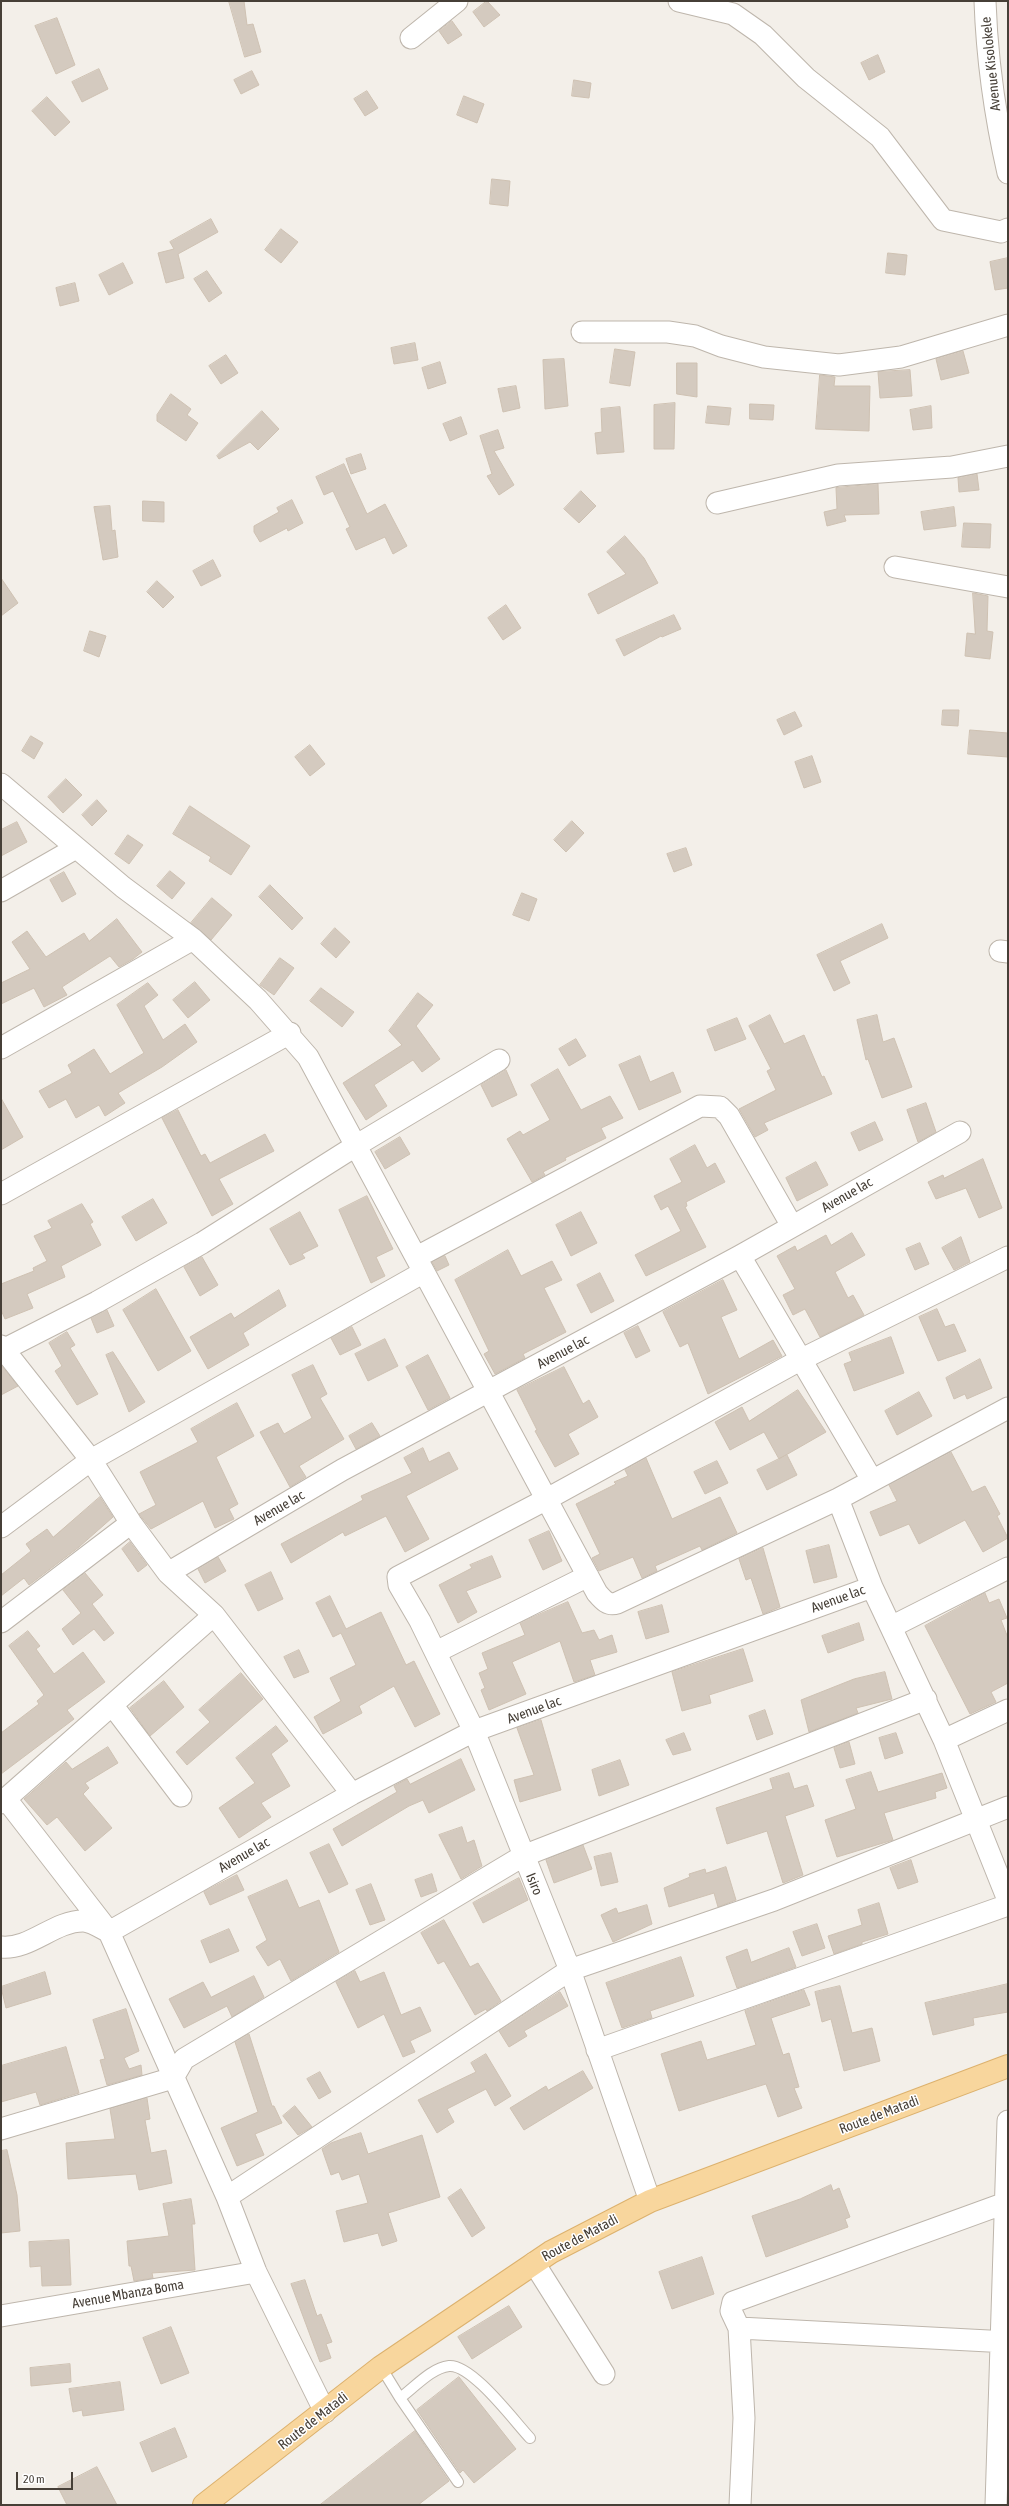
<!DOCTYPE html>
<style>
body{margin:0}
#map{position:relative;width:1009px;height:2506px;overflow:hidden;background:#f3efe9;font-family:"Asap Condensed",sans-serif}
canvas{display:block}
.frame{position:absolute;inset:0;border:2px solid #463f37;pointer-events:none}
.scale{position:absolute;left:16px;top:2472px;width:57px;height:18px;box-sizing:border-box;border:2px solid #463f37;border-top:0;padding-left:5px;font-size:12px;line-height:14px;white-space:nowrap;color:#463f37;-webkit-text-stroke:3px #fff;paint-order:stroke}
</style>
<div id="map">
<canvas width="1009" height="2506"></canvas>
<div class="frame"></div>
<div class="scale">20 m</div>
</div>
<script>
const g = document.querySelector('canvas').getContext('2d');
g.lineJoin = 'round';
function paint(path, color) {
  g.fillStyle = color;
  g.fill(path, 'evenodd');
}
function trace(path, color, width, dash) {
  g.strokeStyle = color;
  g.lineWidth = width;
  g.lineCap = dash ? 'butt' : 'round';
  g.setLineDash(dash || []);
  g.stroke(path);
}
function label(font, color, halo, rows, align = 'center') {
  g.font = font + ' "Asap Condensed",sans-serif';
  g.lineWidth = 3;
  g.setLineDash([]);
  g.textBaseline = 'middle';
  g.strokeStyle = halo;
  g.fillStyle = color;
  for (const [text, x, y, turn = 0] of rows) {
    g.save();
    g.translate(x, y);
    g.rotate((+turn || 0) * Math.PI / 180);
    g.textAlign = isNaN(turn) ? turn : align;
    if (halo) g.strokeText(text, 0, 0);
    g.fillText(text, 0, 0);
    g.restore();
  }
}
const building = new Path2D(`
 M229 1H244L247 25 253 24 261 52 245 57Z
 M487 1 500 15 484 27 473 12Z
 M57 18 75 65 56 74 35 26Z
 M452 21 462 35 448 44 439 31Z
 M878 55 885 72 869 80 861 63Z
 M99 69 108 89 82 102 72 82Z
 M252 71 259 85 241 94 234 80Z
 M574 80 591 83 589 98 572 96Z
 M367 91 378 108 365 116 354 99Z
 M464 96 484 104 477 123 457 115Z
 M47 97 70 122 55 136 32 111Z
 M492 179 510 181 508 206 490 204Z
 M211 219 218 232 178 254 184 278 166 283 158 253 174 249 170 242Z
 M281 229 298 242 281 263 265 250Z
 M888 253 907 255 905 275 886 273Z
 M1008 258V288L995 290 990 262Z
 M123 263 133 283 109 295 99 275Z
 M207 271 222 293 209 302 194 279Z
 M75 283 79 301 60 306 56 288Z
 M415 343 418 360 394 364 391 348Z
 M615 349 635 352 630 386 610 383Z
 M963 351 969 373 941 380 936 359Z
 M226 355 238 373 221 384 209 366Z
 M564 359 568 406 545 409 543 360Z
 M440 362 446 383 428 389 422 368Z
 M677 363H697V397L677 394Z
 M910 370 912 396 880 398 878 372Z
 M820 375 835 377 834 386H870L869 431 816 429Z
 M516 386 520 408 503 412 498 389Z
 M171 394 191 409 187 415 198 423 186 441 157 421V415Z
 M675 403 674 449H654V405Z
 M750 404 774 405 773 420 750 419Z
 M708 406 731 408 729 425 706 423Z
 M931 406 932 428 913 430 910 410Z
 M620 407 624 452 597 454 595 433 602 432 601 409Z
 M262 411 279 429 258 450 250 442 219 459 217 456Z
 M461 417 467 434 450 441 443 424Z
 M498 430 504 448 494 451 514 485 499 495 487 476 492 474 480 436Z
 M361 454 366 469 351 474 346 459Z
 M344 464 367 514 385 504 407 546 393 554 385 537 356 550 346 529 350 527 333 491 324 495 316 477Z
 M977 474 979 490 959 492 958 478Z
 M878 484 879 514 844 515 846 521 827 526 824 512 837 509 836 488Z
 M581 491 596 506 579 523 564 509Z
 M292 500 303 523 288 531 287 528 260 542 254 532V526L279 512 277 508Z
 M143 501 164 502V522L143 521Z
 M110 506 112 531 115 530 118 557 103 560 94 507Z
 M954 507 956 526 924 530 921 512Z
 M964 523 991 524 990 548 962 547Z
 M625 536 644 558 658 583 598 614 588 594 626 574 607 552Z
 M213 560 221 576 201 586 193 571Z
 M1 578 18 603 1 616Z
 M157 581 174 597 163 608 147 592Z
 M973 593 988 596 987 631 993 632 990 659 965 656 967 633 975 634Z
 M506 605 521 628 503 640 488 618Z
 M674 615 681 629 662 637 661 636 624 656 616 640Z
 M90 631 106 636 99 657 84 651Z
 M943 710H959L958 726 942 725Z
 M795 712 802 726 784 735 777 720Z
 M970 730 1008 733V757L968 754Z
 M31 736 43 743 34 759 22 751Z
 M310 745 325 764 310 776 295 757Z
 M812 756 821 782 804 788 795 762Z
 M66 779 82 795 63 813 48 797Z
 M97 800 107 811 92 826 82 815Z
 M190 806 250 846 231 875 209 861 211 857 173 834Z
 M572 821 584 833 566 852 554 840Z
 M17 822 27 842 1 856V830Z
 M128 835 143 845 129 864 115 854Z
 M686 848 692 865 674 872 667 854Z
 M170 871 185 883 172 899 157 886Z
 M64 872 76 894 62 902 50 880Z
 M270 885 303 918 292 930 259 897Z
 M522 893 537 899 529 921 513 915Z
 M212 898 232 915 211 940 191 923Z
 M117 919 142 952 133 959 119 967 110 956 62 987 67 995 44 1007 34 988 1 1004V983L30 969 12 942 27 931 46 957 84 933 89 941Z
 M882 924 888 938 840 961 850 983 834 991 817 955Z
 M335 928 350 942 336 958 321 944Z
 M280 958 294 968 274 995 260 985Z
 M195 982 210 1000 188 1018 173 1000Z
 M148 983 158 995 144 1006 163 1040 185 1024 197 1042 162 1067 118 1093 125 1103 105 1116 99 1105 76 1118 66 1099 49 1108 39 1091 72 1073 68 1065 94 1049 110 1074 144 1053 117 1005Z
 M321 988 354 1012 342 1027 310 1001Z
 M418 993 433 1005 416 1026 440 1059 422 1072 413 1060 374 1085 387 1106 366 1120 343 1083 402 1045 389 1031Z
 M770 1015 784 1044 804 1035 822 1077 824 1076 832 1094 764 1123 768 1130 755 1137 739 1109 776 1090 767 1071 771 1069 749 1026Z
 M877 1015 883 1042 894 1038 912 1087 882 1098 868 1059 866 1060 857 1020Z
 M737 1018 746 1039 715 1051 707 1030Z
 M576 1039 586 1056 569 1066 559 1049Z
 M640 1056 650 1082 673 1072 681 1092 639 1110 619 1065Z
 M558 1069 581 1110 610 1096 623 1118 601 1128 606 1138 565 1158 566 1160 543 1172 545 1175 532 1182 507 1139 520 1131 523 1135 550 1120 531 1085Z
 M506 1070 517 1095 492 1107 481 1085Z
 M1 1098 23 1137 1 1150Z
 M926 1103 936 1132 918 1142 907 1110Z
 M178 1110 201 1156 205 1154 210 1163 265 1134 274 1151 219 1179 233 1204 212 1216 162 1118Z
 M875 1122 883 1140 859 1151 851 1133Z
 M400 1137 410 1154 385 1169 375 1152Z
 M695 1145 707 1168 715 1163 725 1182 686 1202 687 1206 685 1207 706 1247 646 1276 635 1255 681 1231 668 1206 661 1210 654 1196 682 1182 670 1159Z
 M983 1159 1002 1208 979 1218 966 1188 936 1199 928 1182 943 1175 944 1178Z
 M816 1162 828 1185 797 1201 786 1178Z
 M367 1196 393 1249 376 1257 385 1276 371 1283 339 1210Z
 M153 1199 167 1223 136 1241 122 1217Z
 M82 1204 93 1222 90 1224 101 1245 61 1266 65 1277 27 1294 33 1308 5 1319 1 1310V1284L34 1271 33 1268 47 1261 34 1236 52 1228 48 1221Z
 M300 1212 318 1246 302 1254 305 1258 290 1265 270 1229Z
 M581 1212 597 1243 571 1256 556 1225Z
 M852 1233 865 1255 835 1272 848 1298 853 1295 864 1315 820 1337 805 1309 793 1315 783 1295 795 1289 777 1256 795 1246 797 1251 826 1235 831 1245Z
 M961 1237 970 1262 954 1270 942 1248Z
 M920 1243 929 1264 915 1270 906 1249Z
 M508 1250 521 1276 552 1261 562 1280 544 1288 566 1332 523 1354 525 1358 495 1374 484 1354 489 1351 455 1280Z
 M445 1256 449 1265 437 1271 432 1262Z
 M202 1257 218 1285 200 1296 184 1267Z
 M600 1273 614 1301 591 1313 577 1285Z
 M723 1280 737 1310 721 1317 739 1359 773 1340 782 1356 708 1394 688 1343 680 1347 663 1312Z
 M156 1289 191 1351 158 1371 123 1310Z
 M279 1290 286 1306 243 1333 249 1345 208 1369 190 1337 231 1313 234 1318Z
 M937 1309 945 1327 954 1324 966 1351 938 1361 919 1317Z
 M107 1310 114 1326 97 1333 91 1318Z
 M638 1326 650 1351 636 1358 624 1333Z
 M352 1327 361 1345 340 1355 331 1338Z
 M67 1332 75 1345 70 1348 98 1394 77 1405 55 1371 62 1366 49 1343Z
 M891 1337 904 1373 854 1391 844 1364 852 1361 849 1353Z
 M385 1339 398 1366 368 1381 355 1354Z
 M113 1352 145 1402 129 1412 106 1355Z
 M428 1355 450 1398 428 1410 406 1367Z
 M980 1359 992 1388 967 1399 965 1394 954 1399 946 1378Z
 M1 1365 18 1386 1 1395Z
 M313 1365 327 1394 320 1398 344 1439 299 1466 306 1477 290 1487 260 1432 278 1423 284 1434 312 1418 292 1375Z
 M564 1367 583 1404 589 1400 598 1417 568 1434 579 1454 555 1467 535 1431 537 1430 517 1390Z
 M798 1390 826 1432 779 1459 764 1432 730 1450 715 1422 742 1407 749 1421Z
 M919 1392 932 1416 897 1435 885 1411Z
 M237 1403 254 1436 216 1457 238 1504 229 1509 234 1519 215 1528 203 1501 151 1529 139 1514 156 1505 140 1472 198 1442 191 1429Z
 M372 1423 380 1436 356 1449 349 1436Z
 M423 1448 429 1462 449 1452 458 1469 406 1496 429 1539 405 1552 386 1516 345 1536 343 1532 291 1563 281 1544 363 1500 361 1496 412 1473 404 1458Z
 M951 1452 972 1492 985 1486 1000 1514 997 1516 1008 1538 983 1552 965 1520 919 1544 909 1524 880 1536 870 1512 897 1501 889 1485Z
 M787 1455 797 1475 767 1490 757 1470Z
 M646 1458 672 1519 720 1497 737 1533 702 1550 700 1546 655 1566 657 1571 642 1578 633 1557 599 1571 592 1558 600 1554 576 1504 616 1484 614 1482 628 1476 625 1470Z
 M717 1461 728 1483 705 1494 694 1472Z
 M100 1497 113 1517 79 1547 29 1585 24 1578 1 1596V1575L31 1551 26 1544 47 1529 53 1537Z
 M549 1531 562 1561 543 1570 529 1540Z
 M130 1542 147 1565 138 1572 122 1549Z
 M829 1545 837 1577 814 1583 806 1551Z
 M763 1548 780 1607 763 1614 751 1578 746 1580 739 1559Z
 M492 1556 501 1577 466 1591 477 1612 458 1623 439 1585 472 1568 470 1565Z
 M218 1557 226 1571 205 1583 198 1569Z
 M271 1572 283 1599 258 1611 245 1585Z
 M85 1573 103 1595 92 1604 114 1633 104 1641 94 1629 73 1645 62 1629 81 1613 63 1590Z
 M985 1593 989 1603 999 1599 1007 1618 1001 1620 1008 1638V1683L991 1692 996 1702 970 1714 925 1626Z
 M330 1596 346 1629 381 1612 406 1665 414 1661 440 1714 415 1727 394 1686 359 1706 362 1713 323 1734 314 1717 341 1701 330 1678 356 1665 341 1633 333 1637 316 1603Z
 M568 1602 582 1633 594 1630 599 1640 612 1635 617 1652 590 1660 595 1675 574 1682 560 1641 512 1662 526 1694 489 1710 481 1690 485 1688 479 1673 488 1669 482 1653 525 1635 520 1623Z
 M662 1605 669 1632 646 1639 638 1612Z
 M859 1623 864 1640 828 1653 822 1636Z
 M28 1631 40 1646 36 1649 54 1674 83 1652 105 1682 67 1710 74 1719 1 1774V1733L39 1704 37 1701 44 1695 9 1646Z
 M743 1649 753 1681 709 1695 711 1703 682 1711 672 1672Z
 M299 1650 309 1672 294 1678 284 1657Z
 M885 1672 892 1699 856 1708 858 1713 809 1732 801 1700 854 1679Z
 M241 1673 263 1699 187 1765 176 1752 210 1722 199 1710Z
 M164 1681 184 1707 150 1736 130 1708Z
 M765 1710 773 1734 757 1740 749 1716Z
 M541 1720 561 1790 520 1802 514 1780 534 1775 517 1728Z
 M276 1726 288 1741 271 1754 290 1786 261 1803 271 1817 239 1838 219 1808 255 1783 236 1758Z
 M684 1733 691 1750 673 1755 666 1740Z
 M896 1733 903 1753 885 1759 879 1738Z
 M849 1742 855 1764 840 1768 834 1748Z
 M108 1747 118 1763 85 1783 89 1788 83 1794 112 1828 85 1851 57 1817 47 1825 24 1799 66 1762 72 1769Z
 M461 1759 475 1790 429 1813 423 1800 409 1806 342 1846 333 1829 397 1792 394 1786 407 1779 410 1784Z
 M620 1760 629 1785 599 1796 592 1770Z
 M871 1772 878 1792 942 1773 947 1788 935 1792 936 1798 884 1813 893 1840 837 1857 825 1820 856 1809 846 1780Z
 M789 1773 794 1789 807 1785 814 1806 785 1816 803 1875 783 1883 767 1831 727 1844 716 1808 773 1789 770 1779Z
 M462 1827 467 1843 474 1840 482 1866 461 1879 439 1835Z
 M329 1844 348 1884 329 1893 310 1853Z
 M583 1845 592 1869 554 1883 546 1860Z
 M611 1853 618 1882 601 1886 594 1857Z
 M911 1860 918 1882 898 1889 890 1868Z
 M726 1867 736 1900 718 1907 714 1893 669 1907 664 1888 690 1877 689 1874 705 1869 706 1873Z
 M432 1874 437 1891 421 1897 415 1880Z
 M237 1875 244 1890 210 1905 204 1892Z
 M519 1878 528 1900 483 1923 473 1903Z
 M287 1880 299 1908 319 1900 339 1952 291 1981 280 1959 268 1966 256 1947 267 1940 248 1897Z
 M371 1884 385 1920 370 1925 356 1890Z
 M879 1903 888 1934 862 1942V1944L834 1954 828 1936 862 1925 858 1910Z
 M647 1905 652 1924 613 1942 601 1915 616 1908 618 1913Z
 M444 1920 470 1967 478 1963 501 2001 487 2011 486 2009 475 2015 444 1961 438 1964 421 1933Z
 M817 1924 825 1948 802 1956 793 1932Z
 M229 1929 239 1951 210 1963 201 1941Z
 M789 1948 796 1967 737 1988 726 1957 747 1949 751 1962Z
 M681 1957 694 1996 650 2011 652 2018 622 2028 606 1983Z
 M355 1971 360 1982 384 1972 401 2015 420 2007 431 2031 410 2041 415 2052 403 2057 384 2014 358 2028 336 1982Z
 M45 1972 51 1994 6 2008 1 1987Z
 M254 1976 264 1997 232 2017 227 2006 184 2028 169 1999 203 1982 211 1997Z
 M1008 1984V2012L973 2018 974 2025 933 2035 925 2003Z
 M840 1986 852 2033 872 2028 880 2061 844 2071 831 2019 822 2022 815 1992Z
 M804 1990 810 2005 771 2018 783 2055 789 2053 799 2087 794 2088 802 2108 778 2117 766 2084 679 2111 661 2054 701 2041 707 2060 756 2045 745 2011Z
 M560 1992 568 2006 524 2031 527 2036 509 2047 499 2031Z
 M126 2009 139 2051 124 2058 129 2069 141 2065 142 2075 107 2085 100 2060 105 2059 93 2020Z
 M249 2034 272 2106H274L282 2123 255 2134 264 2155 237 2166 221 2128 258 2112 235 2042Z
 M66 2047 79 2093 40 2105 36 2092 1 2102V2066Z
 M486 2054 511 2096 495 2106 486 2089 447 2109 454 2122 437 2133 418 2100 476 2072 471 2063Z
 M583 2071 593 2088 524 2130 510 2108 546 2086 548 2090Z
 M320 2072 331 2092 319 2099 307 2079Z
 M147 2098 150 2119 145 2120 151 2153 166 2150 172 2183 139 2190 136 2174 68 2179 66 2143 115 2139 110 2109Z
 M295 2106 312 2127 298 2135 283 2116Z
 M361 2133 368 2154 422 2135 440 2197 388 2213 397 2241 382 2246 378 2233 344 2242 336 2211 368 2203 359 2174 342 2180 339 2172 331 2175 322 2149 331 2143Z
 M7 2150 17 2195 20 2231 1 2233V2151Z
 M831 2185 833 2191 839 2188 850 2217 845 2219 848 2227 766 2257 752 2216 800 2199Z
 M461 2189 485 2228 472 2237 448 2198Z
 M191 2199 195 2224H192L195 2270 152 2273 153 2278 134 2281 131 2266H129L127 2241 169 2236 163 2204Z
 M69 2240 71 2285 42 2286 41 2266 30 2267 29 2242Z
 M702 2257 714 2294 672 2309 659 2272Z
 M305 2280 317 2316 321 2314 332 2342 326 2344 331 2358 320 2362 291 2284Z
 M509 2306 522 2327 472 2359 458 2337Z
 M171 2327 189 2373 161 2384 143 2338Z
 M70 2364 71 2382 31 2386 30 2368Z
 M459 2377 516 2449 474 2483 463 2470 460 2473 417 2410Z
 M120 2382 124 2410 83 2416 82 2410 73 2412 69 2389Z
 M175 2428 187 2457 152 2472 140 2443Z
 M415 2431 449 2481 418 2505H320Z
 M97 2467 117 2505H67L58 2487Z`);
paint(building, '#d4cabf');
trace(building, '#cec1b2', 1);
const service = new Path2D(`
 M381 2367 400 2398C414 2388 431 2368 449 2366 472 2364 514 2421 530 2438
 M400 2398 458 2482`);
const minor = new Path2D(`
 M679 1 733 14 763 35 806 78 880 137 943 220 1001 232 1008 229
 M985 1C987 60 995 116 1008 173
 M411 38 457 1
 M582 332H668L695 336 721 346 764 357 839 365 901 357 1008 325
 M717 503 838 475 952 467 1008 456
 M895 567 1008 587
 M1 784 123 887 193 939 258 1000 308 1057 597 1593C603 1600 608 1606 617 1603L838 1499 1008 1408
 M1 891 76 848
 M1000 951 1008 952
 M1 1048 193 939
 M1 1194 290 1033
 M740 1256 872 1480
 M417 1257 700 1106 720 1107 729 1116 792 1226
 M1 1346 91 1460 131 1523 168 1573 214 1615 352 1794
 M1 1351 97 1302 202 1243 357 1145 499 1060
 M838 1499 872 1587 944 1740 1008 1900
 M1 1527 91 1460 424 1272
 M168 1573 342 1470 740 1256 960 1132
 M1 1622 131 1523
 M891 1627 1008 1568
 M436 1652 588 1576
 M113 1706 181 1796
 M944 1740 1008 1710
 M6 1799 109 1932 227 2197 256 2272 325 2412
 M1 1803 214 1615
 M1 1947C30 1950 54 1921 83 1921 91 1921 101 1928 109 1932L352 1794 474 1731 872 1587
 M597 2050 1008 1905
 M1 2129 173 2078 184 2059 523 1856 926 1699
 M227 2197 570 1970 774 1900 1008 1807
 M650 2201 570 1970 474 1731 420 1621 399 1585 398 1577 547 1499 800 1360 1008 1257
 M534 2263 604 2374
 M1 2316 256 2272
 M739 2328 1008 2342
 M740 2505 744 2418 739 2328 731 2311 733 2302 1008 2202
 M996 2505 1008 2121`);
const primary = new Path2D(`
 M204 2505 381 2367 551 2252 650 2201 1008 2066`);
trace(service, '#beb6ac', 12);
trace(minor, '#beb6ac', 23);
trace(primary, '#dcb16d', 24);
trace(service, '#fff', 10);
trace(minor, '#fff', 21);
trace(primary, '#f8d69d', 22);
label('14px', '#463f37', '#fff', [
 ["Avenue Kisolokele",991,64,-96],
 ["Avenue lac",847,1195,-30],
 ["Avenue lac",563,1352,-28],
 ["Avenue lac",279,1508,-30],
 ["Avenue lac",838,1599,-20],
 ["Avenue lac",534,1710,-20],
 ["Avenue lac",244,1855,-30],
 ["Isiro",534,1884,68],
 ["Route de Matadi",879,2115,-21],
 ["Route de Matadi",580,2238,-28],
 ["Avenue Mbanza Boma",128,2294,-10],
 ["Route de Matadi",313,2421,-38]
]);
</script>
